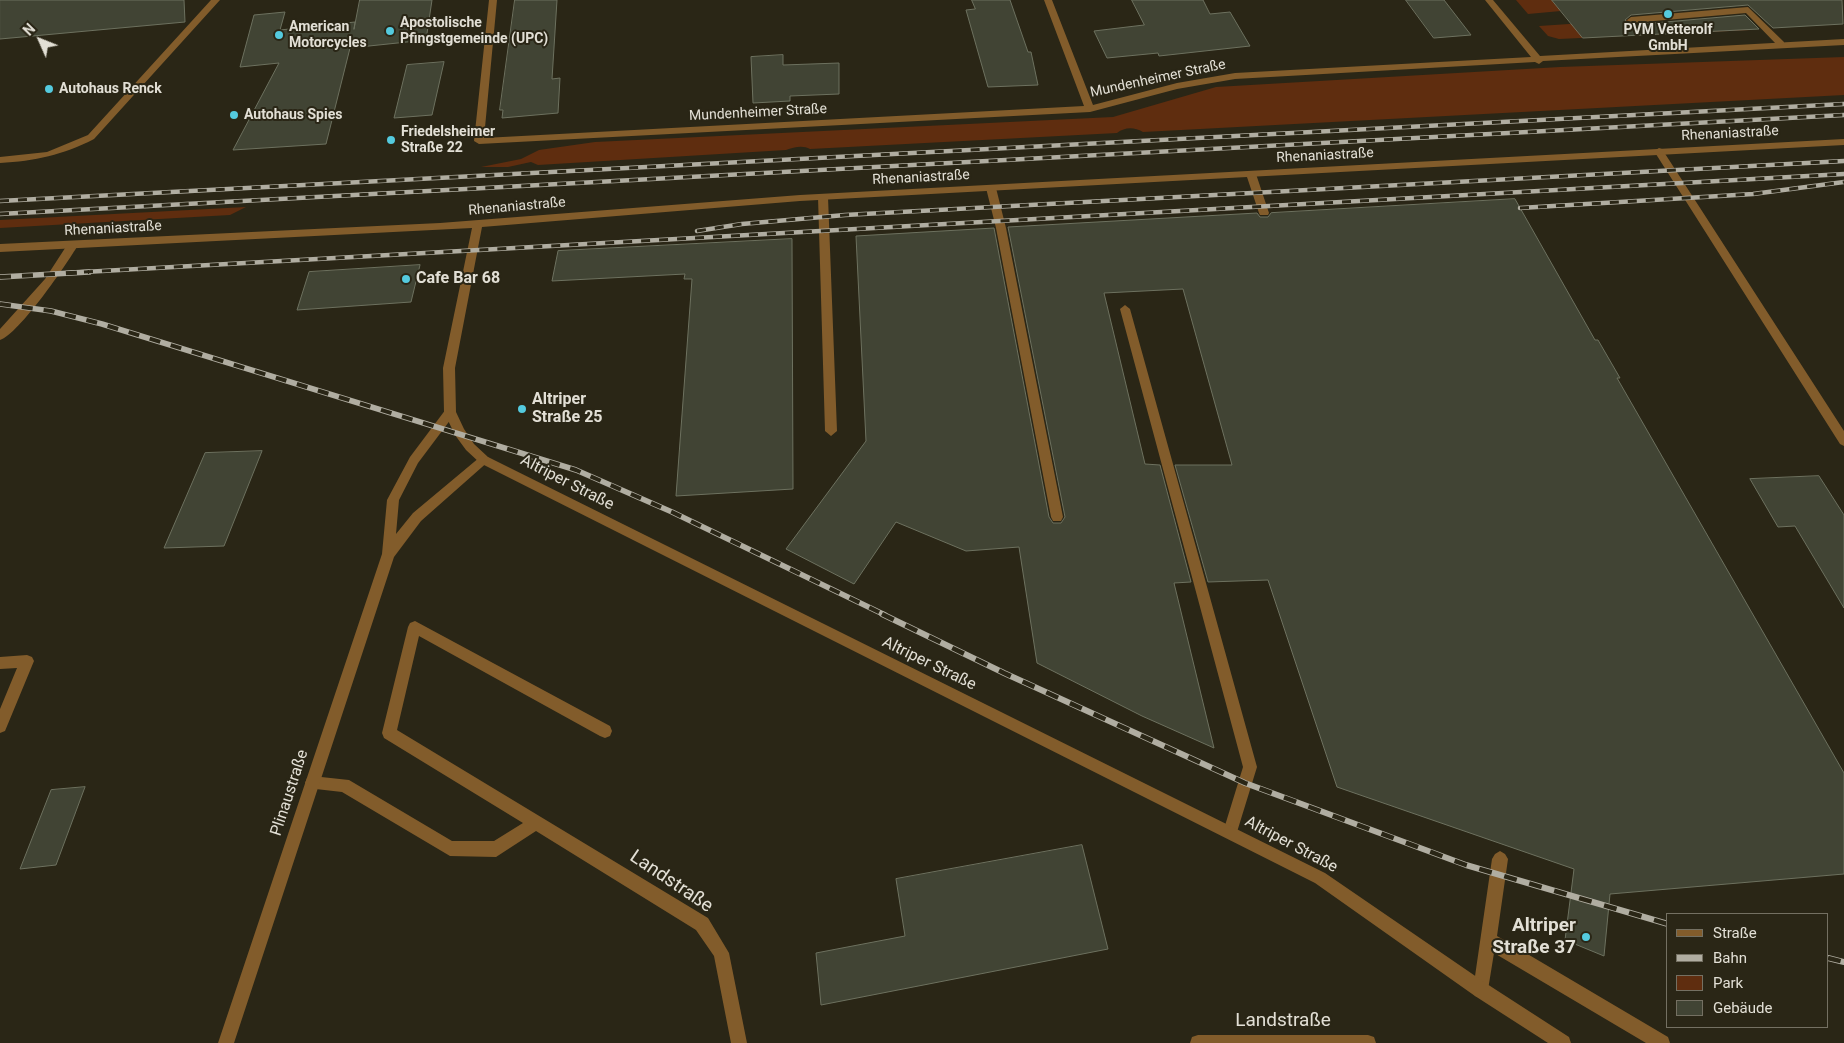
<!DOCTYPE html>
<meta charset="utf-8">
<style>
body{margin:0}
#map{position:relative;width:1844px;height:1043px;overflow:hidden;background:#2a2616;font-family:Roboto,sans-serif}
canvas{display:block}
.legend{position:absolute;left:1666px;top:913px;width:162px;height:115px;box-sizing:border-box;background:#2a2616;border:1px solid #747062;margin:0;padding:6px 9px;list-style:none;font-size:15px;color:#e2dfd5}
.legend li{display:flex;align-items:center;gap:10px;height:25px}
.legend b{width:25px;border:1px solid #747062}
.north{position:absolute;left:15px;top:15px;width:50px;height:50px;-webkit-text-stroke:4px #2a2616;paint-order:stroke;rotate:314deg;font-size:14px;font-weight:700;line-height:20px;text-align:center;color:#e2dfd5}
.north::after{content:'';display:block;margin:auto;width:18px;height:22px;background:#e2dfd5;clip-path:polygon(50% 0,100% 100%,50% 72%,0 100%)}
</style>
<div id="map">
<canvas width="1844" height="1043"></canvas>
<ul class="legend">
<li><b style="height:6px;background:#825c2b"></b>Straße</li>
<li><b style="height:6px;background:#b0ada1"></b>Bahn</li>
<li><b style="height:14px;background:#5f2d0f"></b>Park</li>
<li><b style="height:14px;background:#414434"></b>Gebäude</li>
</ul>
<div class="north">N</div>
</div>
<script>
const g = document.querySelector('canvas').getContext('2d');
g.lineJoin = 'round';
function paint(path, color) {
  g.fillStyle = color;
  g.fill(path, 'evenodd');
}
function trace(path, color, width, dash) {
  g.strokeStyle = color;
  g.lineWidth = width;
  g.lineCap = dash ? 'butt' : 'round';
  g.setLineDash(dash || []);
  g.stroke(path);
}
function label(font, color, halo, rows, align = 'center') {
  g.font = font + ' Roboto,sans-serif';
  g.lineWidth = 4;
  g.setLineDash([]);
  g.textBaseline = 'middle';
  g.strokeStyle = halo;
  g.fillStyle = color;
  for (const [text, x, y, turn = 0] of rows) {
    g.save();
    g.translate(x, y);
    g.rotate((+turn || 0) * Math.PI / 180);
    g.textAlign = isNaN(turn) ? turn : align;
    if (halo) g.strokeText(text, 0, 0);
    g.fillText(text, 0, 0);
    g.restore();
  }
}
paint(new Path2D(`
 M1516 0H1552L1561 11 1528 14Z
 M1629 20 1638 28 1744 23 1751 30 1559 39 1548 36 1539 26Z
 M1844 57V95L1143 132C1134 127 1125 127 1117 133L810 149C803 145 794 147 786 150L538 165 531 162 508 167H481L521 159 539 150 595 142 1113 117 1216 87 1560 67Z
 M246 207 230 215 0 228V220Z`), '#5f2d0f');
const building = new Path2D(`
 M0 0H184L185 22 0 39Z
 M360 0H432L426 40 350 48 326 144 233 150 279 63 240 67 254 15 285 12 280 30 355 22 354 29Z
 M515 0H557L552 79 560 78 558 113 502 118 503 110H500Z
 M972 0H1010L1028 52H1031L1038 85 988 87 966 10 975 9Z
 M1132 0H1203L1210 14 1230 12 1250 46 1159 56 1158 53 1107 58 1094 31 1144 25Z
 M1406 0H1444L1471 35 1434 38Z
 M1552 0H1842L1843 24 1773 28 1748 5 1631 15 1625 20 1631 25 1745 15 1759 29 1583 38Z
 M783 55V65L839 63V94L790 96V101L753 103 751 57Z
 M444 62 432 115 394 118 407 65Z
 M1515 199 1595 340H1598L1620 378H1617L1844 773V874L1610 894 1604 956 1565 940 1574 869 1337 787 1268 580 1208 582 1175 465H1232L1183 289 1104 293 1145 464 1160 465 1191 582 1174 583 1214 748 1142 716 1037 663 1019 547 966 551 896 522 854 584 786 549 866 441 856 236 994 228 1049 517 1053 523H1061L1065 517 1008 227 1257 213 1260 217H1268L1271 213Z
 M792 239 793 489 676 496 692 279H684L685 274 552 281 558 251Z
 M420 265 411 302 297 310 309 272Z
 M262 451 224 546 164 548 205 453Z
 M1819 476 1844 515V608L1795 526 1778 527 1750 479Z
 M85 787 56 865 20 869 51 790Z
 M1082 845 1108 949 821 1005 816 953 905 936 896 879Z`);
paint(building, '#414434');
trace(building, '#6d715f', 1);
paint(new Path2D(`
 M1748 7 1784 42V46H1778L1746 13 1631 23 1627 20 1631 17Z
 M1659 148 1662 149 1844 431V446L1840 444 1654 151Z
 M1251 171 1256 174 1269 213 1268 215H1260L1259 213 1246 174Z
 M991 185 996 188 1006 228 1063 517 1061 521H1053L1051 517 996 228 986 188Z
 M823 194 828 197 837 431 831 436 825 431 818 197Z
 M73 241 78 245C67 264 19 334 0 340V329L45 279 69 242Z
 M1125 305 1130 309 1257 767 1237 832 1235 837 1230 839 1225 837 1223 832 1243 767 1120 309Z
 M415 621 610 726 612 731 610 736 605 738 600 736 419 636 397 730 708 918 729 953 747 1043H731L714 956 696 930 536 831 496 857 450 856 342 792 307 788 305 783 307 778 312 776 349 780 452 841H494L523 823 384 738 382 733 408 627 410 623Z
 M27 655 32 657 34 661 5 731 0 733V709L17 668 0 669V657Z
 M1500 851 1505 854 1508 859 1497 936 1668 1037 1670 1043H1646L1494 953 1487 996 1481 998 1475 996 1473 990 1492 859 1495 854Z
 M1198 1035H1368L1374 1037 1376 1043H1190L1192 1037Z`), '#825c2b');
paint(new Path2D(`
 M211 0H220L94 139C63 155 35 161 0 163V157L47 152 88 135Z
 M489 0H497L484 138 1084 106 1044 0H1052L1093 105 1177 83 1235 73 1531 57 1485 0H1493L1540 56 1844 39V45L1543 61 1539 64 1535 62 1235 79 1177 89 1090 112 479 144 474 141Z
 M450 407 454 409 456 412 454 415 418 463 399 500 396 534 413 513 480 457H488L490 460 421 521 394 557 234 1043H218L382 554 387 500 410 457 446 409Z`), '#825c2b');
paint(new Path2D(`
 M1844 139V145L800 201 482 227 455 368 456 412 464 429 474 444 488 457 1325 873 1487 984 1569 1037 1571 1043H1548L1475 996 1315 883 480 463 466 450 455 435 444 412 443 368 472 228 0 252V244L440 223 800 195Z`), '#825c2b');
const railFar2 = new Path2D(`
 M0 201 1844 104
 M1520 208 1753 194 1844 182
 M0 214 1844 115
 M697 231 742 224 845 215 1844 161
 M66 273 1844 174`);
const railFar1 = new Path2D(`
 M0 277 89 272
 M0 304 51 311 102 324 576 470 672 512 885 615`);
const rail = new Path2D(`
 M882 614 1004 673 1245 783 1466 865 1668 924
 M1828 958 1844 962`);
trace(railFar2, '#b0ada1', 4.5);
trace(railFar1, '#b0ada1', 5.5);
trace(rail, '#b0ada1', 6);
trace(railFar2, '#2a2616', 3, [9]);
trace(railFar1, '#2a2616', 4, [11]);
trace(rail, '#2a2616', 4.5, [13]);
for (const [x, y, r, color] of [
 [1668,14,5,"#54cade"],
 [390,31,5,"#54cade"],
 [279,35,5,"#54cade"],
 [49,89,5,"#54cade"],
 [234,115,5,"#54cade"],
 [391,140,5,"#54cade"],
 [406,279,5,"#54cade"],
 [522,409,5,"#54cade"],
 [1586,937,5,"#54cade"]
]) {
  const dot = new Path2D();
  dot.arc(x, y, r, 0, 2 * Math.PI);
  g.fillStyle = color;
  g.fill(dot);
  trace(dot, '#2a2616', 2);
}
label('bold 14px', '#e2dfd5', '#2a2616', [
 ["Apostolische",400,23],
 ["Pfingstgemeinde (UPC)",400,39],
 ["American",289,27],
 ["Motorcycles",289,43],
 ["PVM Vetterolf",1668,30,"center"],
 ["GmbH",1668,46,"center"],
 ["Autohaus Renck",59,89],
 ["Autohaus Spies",244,115],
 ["Friedelsheimer",401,132],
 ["Straße 22",401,148]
], 'left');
label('14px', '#e2dfd5', '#2a2616', [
 ["Mundenheimer Straße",1158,79,-12],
 ["Mundenheimer Straße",758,113,-3],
 ["Rhenaniastraße",1730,134,-3],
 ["Rhenaniastraße",1325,156,-3],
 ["Rhenaniastraße",921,178,-3],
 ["Rhenaniastraße",517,207,-5],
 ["Rhenaniastraße",113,229,-3]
]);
label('bold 16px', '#e2dfd5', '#2a2616', [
 ["Cafe Bar 68",416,279],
 ["Altriper",532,400],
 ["Straße 25",532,418]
], 'left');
label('16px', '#e2dfd5', '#2a2616', [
 ["Altriper Straße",567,483,27],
 ["Altriper Straße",929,664,26],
 ["Plinaustraße",290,793,-72],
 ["Altriper Straße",1291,845,28]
]);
label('19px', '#e2dfd5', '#2a2616', [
 ["Landstraße",671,882,34],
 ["Landstraße",1283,1021]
]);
label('bold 19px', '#e2dfd5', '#2a2616', [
 ["Altriper",1576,926],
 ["Straße 37",1576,948]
], 'right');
</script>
